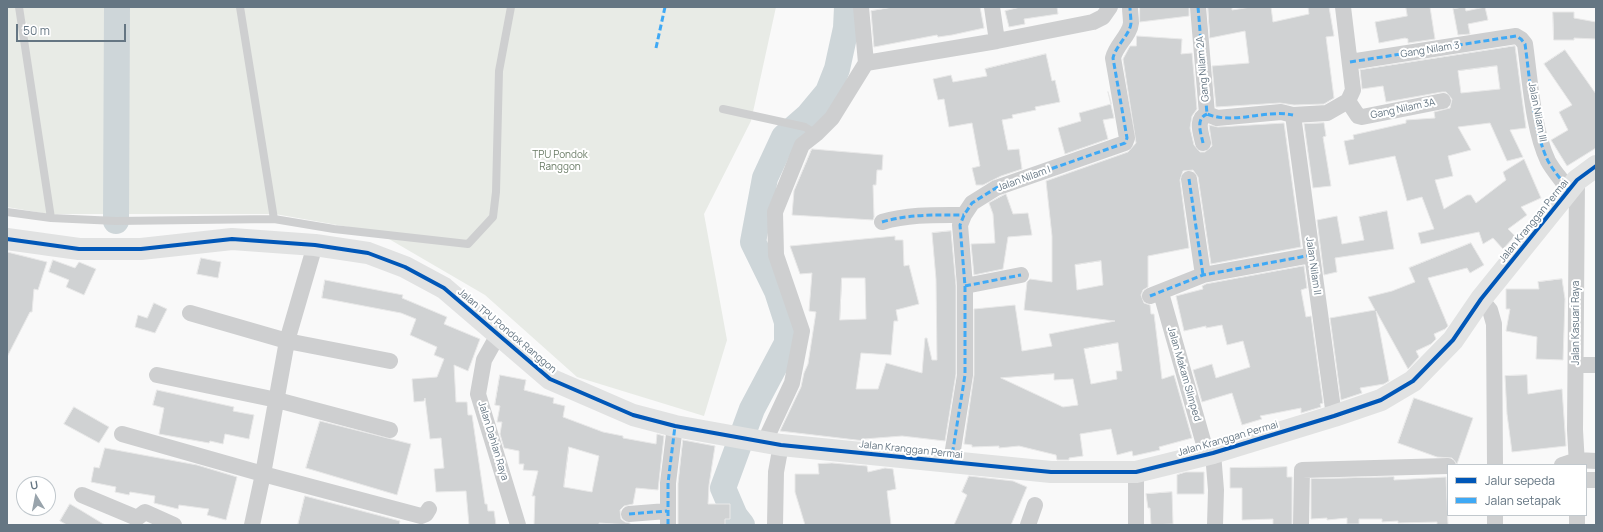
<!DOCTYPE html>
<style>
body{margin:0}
#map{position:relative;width:1603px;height:532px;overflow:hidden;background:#f9f9f9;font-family:Manrope,sans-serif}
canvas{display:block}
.frame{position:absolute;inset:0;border:8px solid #657683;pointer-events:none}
.legend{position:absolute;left:1447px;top:464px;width:140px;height:52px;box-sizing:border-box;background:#fff;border:1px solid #c1c8cd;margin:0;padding:5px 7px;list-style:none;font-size:12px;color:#657683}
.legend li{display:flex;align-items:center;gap:8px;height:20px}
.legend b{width:20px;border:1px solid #c1c8cd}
.north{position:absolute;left:16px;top:476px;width:40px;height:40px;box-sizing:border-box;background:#fff;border:1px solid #c1c8cd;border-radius:50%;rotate:350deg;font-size:11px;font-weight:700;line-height:16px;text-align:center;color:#657683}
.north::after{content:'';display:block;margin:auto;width:14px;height:18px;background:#99a4ac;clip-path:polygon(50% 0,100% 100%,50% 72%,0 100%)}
.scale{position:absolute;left:16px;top:24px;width:110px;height:18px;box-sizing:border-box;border:2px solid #657683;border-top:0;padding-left:5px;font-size:12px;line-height:14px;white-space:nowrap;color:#657683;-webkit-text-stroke:3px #fff;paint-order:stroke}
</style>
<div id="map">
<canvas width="1603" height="532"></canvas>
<div class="frame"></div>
<ul class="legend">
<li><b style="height:5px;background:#0057b8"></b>Jalur sepeda</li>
<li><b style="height:5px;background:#3fa9f5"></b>Jalan setapak</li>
</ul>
<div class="north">U</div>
<div class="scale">50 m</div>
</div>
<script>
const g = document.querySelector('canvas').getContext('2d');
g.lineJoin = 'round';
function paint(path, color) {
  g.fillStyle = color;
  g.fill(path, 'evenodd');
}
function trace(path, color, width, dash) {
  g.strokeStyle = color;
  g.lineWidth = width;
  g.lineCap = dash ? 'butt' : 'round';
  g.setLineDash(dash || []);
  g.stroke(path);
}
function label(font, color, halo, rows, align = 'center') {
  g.font = font + ' Manrope,sans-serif';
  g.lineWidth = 4;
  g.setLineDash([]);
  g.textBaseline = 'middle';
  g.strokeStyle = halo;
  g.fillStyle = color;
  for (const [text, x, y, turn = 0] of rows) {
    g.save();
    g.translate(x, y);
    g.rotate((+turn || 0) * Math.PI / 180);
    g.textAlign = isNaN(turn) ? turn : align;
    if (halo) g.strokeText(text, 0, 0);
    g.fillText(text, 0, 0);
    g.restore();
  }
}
paint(new Path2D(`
 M7 7H776L751 121 704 214 727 340 704 416 577 377 485 295 377 232 275 214H48L7 207Z`), '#e8ebe6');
trace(new Path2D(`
 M116 221 117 7
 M742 525 735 516 723 488 752 409 787 343V322L777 291 753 242 765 178 784 137 808 116 828 92 837 69 846 28 847 7`), '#ced6d9', 26);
const building = new Path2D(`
 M894 7H980L984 28 952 35 938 37 937 35 874 47 871 11Z
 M1021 7H1057L1058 14 1024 19 1025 24 1009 27 1005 11Z
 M1140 7H1189V16L1140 22Z
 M1208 7H1232V10L1251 7H1271L1273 22 1309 14 1308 7H1329L1334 36 1326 37 1334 98 1324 104 1294 105 1280 103 1216 107 1212 66 1249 63 1245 31 1210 38Z
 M1406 7H1430L1435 39 1408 43V39L1405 38 1379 43 1375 22 1407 16Z
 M1465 7 1466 11 1485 7 1488 20 1468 24 1470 34 1458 35 1453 9Z
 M1553 12H1574V18L1596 22V39L1574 38V40H1554Z
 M1137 36 1182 39 1181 54 1192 53 1197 109 1192 116 1190 128 1194 145 1200 152H1205L1212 146 1209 125 1218 127 1284 123 1301 247 1211 264 1198 177 1193 170 1183 171 1180 180 1189 248 1148 256V287L1143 290 1141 295 1144 303 1150 305 1151 314H1154L1162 379 1174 375 1192 438 1159 447 1160 450 1133 456 1132 451 1117 455 1111 429 1080 434 1083 456 1069 458V460H1057L1056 455 1019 446 999 448V446L972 447V445L964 444 974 375V309L1015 305 1022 351 1052 346 1049 334 1115 321 1024 310 1027 282 1030 279 1052 282V236L1046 181 1128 152 1136 143 1123 59 1130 46H1136ZM1101 261 1103 285 1077 290 1075 265ZM1118 343 1122 371H1116L1117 379 1091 384 1084 349ZM1054 374V380L1073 379 1078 405 1063 407 1001 378Z
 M1515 46 1526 128 1510 130 1523 157 1507 161 1490 123 1458 127 1471 150 1448 156 1453 176 1435 180 1444 209 1467 195H1471L1476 203 1506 180 1503 172 1524 159 1541 198 1521 207 1527 215 1508 229 1515 236 1503 249 1493 238 1483 244 1479 232 1421 244 1418 233 1434 229 1422 197 1407 201 1395 156 1349 165 1344 141 1354 139 1353 135 1406 123V120L1435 118 1434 112 1450 108 1452 99 1446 92H1442L1386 102 1383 86 1362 89 1360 70ZM1497 66 1500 89 1461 93 1458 71Z
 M1565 50 1596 94V148L1567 166 1551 140 1568 130 1559 112 1572 105 1544 64Z
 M1046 54 1052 81 1055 80 1060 102 1035 107 1036 110 1012 115 1013 118 1002 120 1008 150 1019 149 1022 169 1001 176 983 185H976L972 168 980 166 972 123 949 127 944 99 938 100 933 79 951 75 953 82 987 76 985 69Z
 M1108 92 1114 118 1103 120 1108 139 1065 154 1058 128 1081 121 1079 113 1111 104Z
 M1324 123 1326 136 1323 137 1331 186 1313 188 1304 124Z
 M812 149 883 155 882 170H877L876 185H873L874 217 873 220 792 215 794 191Z
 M1006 194 1013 214 1028 213 1032 235 1008 237 1003 269 974 275 971 244 995 243 993 214 989 203Z
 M1387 211 1394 249 1335 258 1337 272 1324 275 1317 220 1337 216 1342 244 1364 240 1359 217Z
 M951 231 956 286V374L945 441 902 436 864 439 865 441 780 431 801 387 804 373 808 364 816 312 809 311 812 273 800 274 790 246 895 236V240H903L904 266 909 265 919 304 896 310 898 321H894L891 355 861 353 856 389H878L886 363 922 373 925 338H927L932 360H937L936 279 932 233ZM842 278H865L866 319 840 320Z
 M1471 243 1484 265 1470 273 1467 268 1428 278 1448 326 1445 329 1434 334 1436 339 1431 344 1416 351 1419 357 1408 369 1376 311 1389 381 1384 384 1360 388 1362 393 1341 400 1330 318 1375 310 1368 297 1392 291 1415 282 1409 268Z
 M7 252 47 262 38 290 34 289 32 312H30L7 357Z
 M201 258 221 262 218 278 197 274Z
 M53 260 75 268 79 262 96 269 84 295 66 287 69 280 49 272Z
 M1304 266 1307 288 1301 290 1306 317 1311 316 1323 403 1320 404 1321 407 1301 413V408L1260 416 1262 419 1242 425 1232 393 1202 402 1193 370 1212 364 1216 378 1250 367 1243 341 1227 345 1222 325 1206 328V326L1184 331 1176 296 1203 289 1202 286 1206 284Z
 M1562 279 1565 299 1563 360 1536 359 1537 337 1506 331 1510 309H1506V289H1539L1538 282Z
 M325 280 403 295 402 298 447 317 444 324 480 339 468 371 454 365 456 402H467L468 415H472L485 504H487L488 511H494L496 525H469L466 491 436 492 434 469 444 468 441 438 430 439 425 398 424 401 414 402 412 379 437 377 444 359 434 355 437 347 410 335 416 319 401 313 322 298Z
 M154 303 167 309 155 333 135 327 138 315 147 318Z
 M500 375 526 380 524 390 554 398 553 403 565 406 563 417 603 432 623 436V438L656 444 657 434 664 436 658 490 636 488 633 504 624 506 620 510 621 519 625 522 630 523V525L599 523V525H534L535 496H532L538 471 523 470 524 464H519V451L504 448 500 434 502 422H497L500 406 495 405ZM569 447 599 456 592 492 564 487Z
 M1527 375 1528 394 1562 389 1566 446 1512 452 1507 414 1505 376Z
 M157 390 234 407 233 411 254 415 249 439 225 434 223 444 210 441 209 443 159 434 164 408 153 405Z
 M1414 398 1473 418 1457 464 1452 458 1437 457 1398 443Z
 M74 407 109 427 99 443 64 424Z
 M320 421 411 444 397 495 306 468Z
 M683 440 715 446 709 485 708 504H730V519H725V525H678V484Z
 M105 448 197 465 237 477 226 520 207 515 209 509 179 505 178 509 154 503 155 496 130 492 129 495 115 492 116 487 91 482 94 467 99 468Z
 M832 463 867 466 868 472 885 468 893 469 896 489 887 491 891 525H805L795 492V474H819L818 464Z
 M1287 467V477H1292V525H1273V519L1242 520V488H1230V468Z
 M1186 472H1204V494H1177V475Z
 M969 476 1013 481 1027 487 1011 525H954L967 495 962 492Z
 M1394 477V480L1446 477 1448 525H1437V522L1398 523V521L1382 522V519H1359V524H1347V518L1327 520V518L1311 519V479Z
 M1172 492 1173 524 1151 525 1150 508H1148L1146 494Z
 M305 496 400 521 399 525H298Z
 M70 504 82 511 105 525H67L60 521Z`);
paint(building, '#d0d2d3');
trace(building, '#e8e8e8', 1);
trace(new Path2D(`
 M19 7 51 218
 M240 7 274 219
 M723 109 805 127 816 134
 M7 212 51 218 116 221 274 219 334 229 468 244 493 217 496 192 499 71 511 7`), '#cecfd0', 8);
trace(new Path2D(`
 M861 7 866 63
 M992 7 997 41
 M1198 7 1207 114 1217 118 1281 112 1293 115 1327 113 1348 101 1353 90 1343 7
 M1350 62 1516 36 1521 39 1525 44C1530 79 1533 130 1548 161 1554 172 1563 181 1569 191
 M1348 101 1358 116 1362 117 1443 101
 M1293 115 1334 416
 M1203 143C1201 133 1195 119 1207 114
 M1189 179 1203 275
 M882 222C909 214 936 215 964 215
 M965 286 1021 275
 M1161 293 1207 455
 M1150 296 1203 275 1312 255
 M1481 299 1490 310 1494 324 1495 465
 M190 313 287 341 390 361
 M498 335 484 360 478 394 518 525
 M1576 365H1596
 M157 375 277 400 390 430
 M122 434 263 474 421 516 426 514 429 509
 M764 443 792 383 802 331 776 255 775 212 802 145 816 134 832 118 866 63 997 41 1093 22 1103 17 1110 7
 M1213 453 1216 490 1215 525
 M951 462 965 375V286L960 225 964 215 972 203 996 188 1125 143 1127 138 1113 58C1116 45 1130 35 1131 23 1131 18 1130 12 1130 7
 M1562 465 1577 460 1596 461
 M1577 465 1575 430 1577 180
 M1586 480H1596
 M82 495 137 518 145 512 174 525
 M629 514 667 511
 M252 525 263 474 287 341 315 245
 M668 525V483L675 426
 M775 525 776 472 781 445
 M1028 525 1035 505
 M1136 525V472
 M1301 525 1302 470 1448 466
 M1495 525V515
 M1577 525V515`), '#cecfd0', 16);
trace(new Path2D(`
 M7 239 79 249H141L232 239 315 245 368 253 405 267 444 288 550 379 633 415 675 426 781 445 1051 472H1136L1213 453 1334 416 1381 400 1413 381 1453 340 1481 299 1577 180 1596 166`), '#e1e2e2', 22);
trace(new Path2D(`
 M1198 7 1207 114C1234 125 1265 109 1293 115
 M656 48 665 7
 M1350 62 1516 36 1521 39 1525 44C1530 79 1533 130 1548 161 1554 172 1563 181 1569 191
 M1203 143C1201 133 1195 119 1207 114
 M1189 179 1203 275
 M882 222C909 214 936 215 964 215
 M965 286 1021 275
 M1150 296 1203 275 1312 255
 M951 462 965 375V286L960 225 964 215 972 203 996 188 1125 143 1127 138 1113 58C1116 45 1130 35 1131 23 1131 18 1130 12 1130 7
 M629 514 667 511
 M668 525V483L675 426`), '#3fa9f5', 3, [6, 3]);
trace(new Path2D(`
 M7 239 79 249H141L232 239 315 245 368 253 405 267 444 288 550 379 633 415 675 426 781 445 1051 472H1136L1213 453 1334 416 1381 400 1413 381 1453 340 1481 299 1577 180 1596 166`), '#0057b8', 4);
label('10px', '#657683', '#fff', [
 ["Gang Nilam 3",1430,50,-9],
 ["Gang Nilam 2A",1203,69,-95],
 ["Gang Nilam 3A",1403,109,-12],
 ["Jalan Nilam III",1537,112,79],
 ["Jalan Nilam I",1024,179,-20],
 ["Jalan Kranggan Permai",1534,221,-51],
 ["Jalan Nilam II",1313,266,82],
 ["Jalan Kasuari Raya",1576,323,-90],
 ["Jalan TPU Pondok Ranggon",507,331,40],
 ["Jalan Makam Slimped",1184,374,74],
 ["Jalan Kranggan Permai",1228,439,-16],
 ["Jalan Dahlan Raya",493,441,73],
 ["Jalan Kranggan Permai",911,450,6]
]);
label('10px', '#687a64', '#fff', [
 ["TPU Pondok",560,155],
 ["Ranggon",560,167]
]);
</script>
